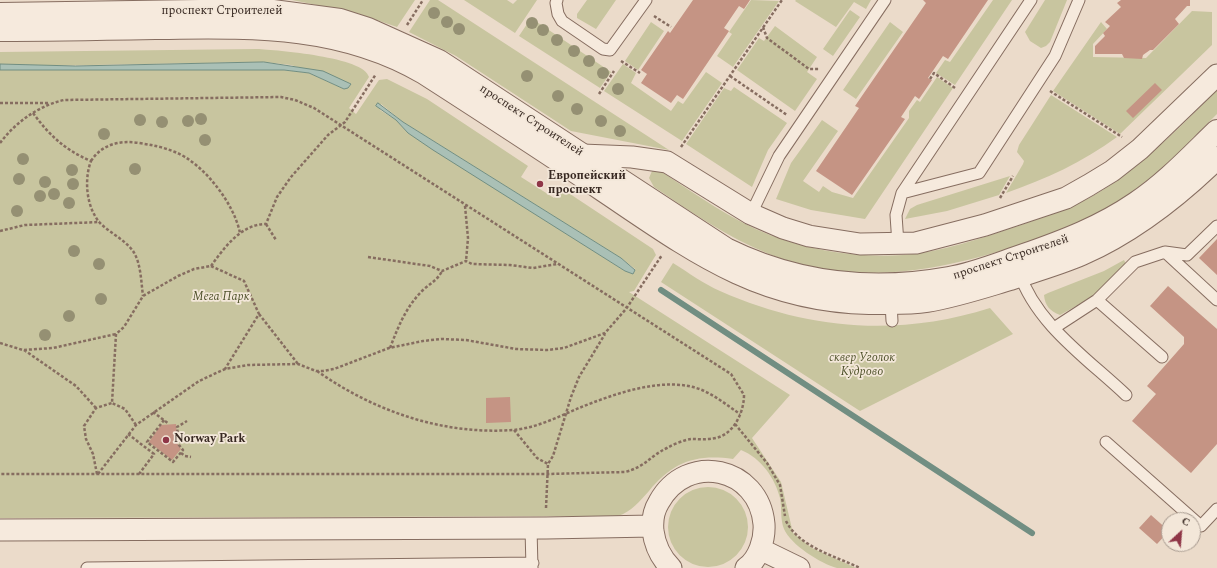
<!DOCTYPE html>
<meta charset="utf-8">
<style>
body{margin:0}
#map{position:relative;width:1217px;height:568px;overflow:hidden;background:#ebdbca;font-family:Spectral,serif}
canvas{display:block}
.north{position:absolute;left:1161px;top:512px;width:40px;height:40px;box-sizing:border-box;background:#f3e7d9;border:1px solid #a89b90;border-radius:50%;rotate:26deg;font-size:11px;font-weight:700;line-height:16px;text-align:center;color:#382922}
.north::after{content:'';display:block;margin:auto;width:14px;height:18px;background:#8f3647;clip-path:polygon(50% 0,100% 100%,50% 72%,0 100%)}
</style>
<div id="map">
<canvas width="1217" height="568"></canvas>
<div class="north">С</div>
</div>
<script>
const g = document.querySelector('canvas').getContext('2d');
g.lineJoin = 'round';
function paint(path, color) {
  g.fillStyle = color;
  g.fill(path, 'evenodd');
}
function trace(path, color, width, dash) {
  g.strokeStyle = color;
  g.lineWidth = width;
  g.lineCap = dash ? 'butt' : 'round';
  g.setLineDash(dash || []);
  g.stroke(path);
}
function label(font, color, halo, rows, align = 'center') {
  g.font = font + ' Spectral,serif';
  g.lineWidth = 3.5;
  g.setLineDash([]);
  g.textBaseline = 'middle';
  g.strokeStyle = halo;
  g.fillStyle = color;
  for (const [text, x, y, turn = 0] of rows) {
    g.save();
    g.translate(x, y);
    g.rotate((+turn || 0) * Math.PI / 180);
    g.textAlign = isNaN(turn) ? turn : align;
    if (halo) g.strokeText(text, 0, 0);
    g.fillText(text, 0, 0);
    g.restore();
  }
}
paint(new Path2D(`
 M292 0H415L397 27 356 13Z
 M430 0H438L669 150 571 131 456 56 409 32Z
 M464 0H507L513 4 517 0H537L515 33Z
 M587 0H616L596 29 577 18V14Z
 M751 0 779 1 733 67 717 56 732 34 729 32Z
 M796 0H871L866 9 854 2 836 27 795 1Z
 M993 0H1012L955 85 936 73 945 60 950 62Z
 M1045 0H1067L1050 42 1046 46 1041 48 1030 41 1025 32Z
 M850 10 860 17 833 56 823 49Z
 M1192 11 1212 12V45L1120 134 1053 91 1101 22 1107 29 1093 44V57L1146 58Z
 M531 18 611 72 600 88 519 36Z
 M651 22 664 31 638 70 625 61Z
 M890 22 903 32 856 99 843 90Z
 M775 26 817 57 807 72 817 79 795 111 737 70 759 38 764 41Z
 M257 49C276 50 365 57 369 77L349 108 356 114 379 80 387 79 427 99 528 166 521 177 554 198 561 188 653 249 656 255 654 258 634 291 629 292 790 395 752 438 781 482 793 533 812 548 856 568C850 568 843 568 837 568 821 564 790 544 784 529 780 519 782 508 780 498 775 478 761 458 741 450L733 459C695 454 673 462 649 491 640 501 631 512 618 516L0 518V70H284L309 73 344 89 348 88 351 84 291 65 264 62 33 66 0 64V52ZM381 104 403 122 621 258 635 269 633 274 625 271 408 133 396 120 380 110Z
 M623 64 636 73 631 83 671 111 678 101 683 104 706 72 722 83 682 141 604 91Z
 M937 77 953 88 865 219 811 210 776 199 791 163 822 120 838 131 803 181 819 192 823 186 832 192 853 198 909 118V111L917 100 920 102Z
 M734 87 787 123 768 150 752 187 686 144 724 88 731 91Z
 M1217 90V114C1189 142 1161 172 1128 195 1097 216 1063 230 1028 242 943 271 856 288 769 254 727 237 691 212 654 187L649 178 652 171 662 172C697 195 731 220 770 235 812 251 858 258 903 255 942 252 981 238 1018 226 1050 215 1084 204 1112 184 1151 157 1184 123 1217 90Z
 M1051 95 1117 137C1083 162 1046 179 1006 193L1023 164 1024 161 1017 152 1019 145Z
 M1010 176 999 195 947 211 905 219 910 209 917 205Z
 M1124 260 1126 264 1107 282 1103 291 1060 315C1050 311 1045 306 1044 295L1048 293 1104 271Z
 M673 263C689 273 704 284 720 291 808 330 898 337 990 308L1013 334 860 411 661 282Z
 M668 527a40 40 0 1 1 80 0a40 40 0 1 1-80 0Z`), '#c8c59f');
const water = new Path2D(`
 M264 62 323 71 351 84 348 88 344 89 309 73 284 70H0V64L75 66Z
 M378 103 403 122 621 258 635 270 633 274 625 271 433 150 408 133 396 120 376 106Z`);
paint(water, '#aac0b6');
trace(water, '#718e82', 1);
trace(new Path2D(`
 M661 290 1032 533`), '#718e82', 6);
paint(new Path2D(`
 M693 0H750L744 9 739 6 724 28 729 31 683 99 677 95 671 103 641 83 647 74 641 70 668 31 670 33Z
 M923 0H988L948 59 943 56 928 78 932 80 919 99 915 96 901 117 905 119 852 195 816 171 859 108 855 106 926 3Z
 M1121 0H1190V6H1187L1175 19 1179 24 1153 50H1150L1143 55 1142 59 1124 58 1122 54H1095V46L1105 36 1103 33 1110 26 1105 22 1121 7 1117 3Z
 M1155 83 1162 90 1133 118 1126 111Z
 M1217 239V275L1199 258Z
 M1168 286 1217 329V444L1191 473 1132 421 1156 394 1147 386 1184 344V337L1150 306Z
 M510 397 511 422 486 423V398Z
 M176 424 178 445 181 449 172 460 149 442 161 425Z
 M1151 515 1169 531 1157 544 1139 528Z`), '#c59484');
const service = new Path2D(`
 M557 0 556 3 558 14 562 21 603 49 610 50 646 0
 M902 193 979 173 1055 56 1079 0
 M751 214 779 156 885 0
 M898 244 896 215 902 193 1031 0
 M1165 252 1217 300
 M1019 272C1036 324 1088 359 1126 395
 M1097 300 1162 357
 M891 303 892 321
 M1054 328 1097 300 1135 262 1165 252 1187 255 1217 226
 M1106 442 1201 526 1217 509
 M531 528 532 568
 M87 568 533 563`);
const minor = new Path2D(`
 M582 155 632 157 667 162 751 214 783 228 809 236 860 244 916 243 985 225 1066 198 1089 185 1112 171 1140 149 1217 75
 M0 530 546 528 652 526
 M760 549 799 568
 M671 568C660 557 655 546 653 531 652 521 654 510 659 502 687 451 759 467 764 524 765 539 759 559 746 568`);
const tertiary = new Path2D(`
 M0 14 266 10 340 20 368 29 439 61 726 249C797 284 871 292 949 278 974 274 1000 263 1024 255 1064 241 1101 227 1136 203 1166 183 1191 156 1217 131
 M0 30C53 30 105 29 158 28 252 27 340 24 424 73 483 111 542 149 601 189 689 248 757 301 869 303 888 303 908 304 927 301 956 296 983 287 1010 279 1034 271 1059 264 1082 254 1134 231 1177 197 1217 158`);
trace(service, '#866d60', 13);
trace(minor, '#866d60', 23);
trace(tertiary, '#866d60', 24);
trace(new Path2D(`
 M654 16 671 27
 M407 25 423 0
 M763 27 767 38 809 69H819
 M621 61 640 73
 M730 76 787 115
 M930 79 934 73 955 88
 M1050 91 1122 137
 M599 94 614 71
 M0 103H49
 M33 113C50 136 65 150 91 161 84 179 86 207 100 223 110 233 124 239 133 251 141 263 141 281 143 296
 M0 143C16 122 38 106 64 100L281 97 295 100 314 108 731 374 744 395C744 412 734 434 716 438 707 440 699 439 691 439 684 440 674 444 667 448 650 456 645 467 625 472L547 474H0
 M681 147 782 0
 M91 161C102 144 120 140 139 143 152 145 163 147 175 152 203 163 234 203 240 233
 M1000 198 1013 176
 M465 206 468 238 466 261
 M266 224 276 240
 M0 231 25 225 100 222
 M368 257 430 266 442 271 466 261 472 264 510 265 533 268 557 264
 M211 266 244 281 259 314 225 369
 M259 314 298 364
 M0 343 23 350 53 348 116 334
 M390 348C398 327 406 307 422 291 429 284 438 280 442 271
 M24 350 76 386 96 408
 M317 371C374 411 442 435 513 430 536 428 558 417 579 408 614 394 665 375 702 390 716 396 728 406 740 414
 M153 412 169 424
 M164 420 147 442 173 462 183 450 179 445 177 427 187 421
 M735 424 767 463 780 485 785 516
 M136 425 125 409 112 403 116 334 124 327 143 296 178 276 194 269 211 266C224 248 241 224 266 224L277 197 291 177 328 135 345 122 376 74
 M514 430 537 458 548 464
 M128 434 154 454 139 474
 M181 453 185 456 191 457
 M97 474 93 454 86 439 84 426 96 408 112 403
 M98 474 136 425 199 381 225 369 248 365 298 364 316 371H323L334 369 389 348 423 341 441 339 466 340 516 349 547 350 564 348 605 333 626 309 662 255
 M546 508 548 464 553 456 571 397 579 377 605 334
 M786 521C799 547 835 556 860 568`), '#866d60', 2.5, [3, 2]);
trace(service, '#f6eadd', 11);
trace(minor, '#f6eadd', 21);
trace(tertiary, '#f6eadd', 22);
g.fillStyle = '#959073';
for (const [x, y] of [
 [434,13],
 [447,22],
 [532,23],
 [459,29],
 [543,30],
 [557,40],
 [574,51],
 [589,61],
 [603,73],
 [527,76],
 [618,89],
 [558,96],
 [577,109],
 [201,119],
 [140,120],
 [188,121],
 [601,121],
 [162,122],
 [620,131],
 [104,134],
 [205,140],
 [23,159],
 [135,169],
 [72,170],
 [19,179],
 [45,182],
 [73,184],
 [54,194],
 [40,196],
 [69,203],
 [17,211],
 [74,251],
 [99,264],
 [101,299],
 [69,316],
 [45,335]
]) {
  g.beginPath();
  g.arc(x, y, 6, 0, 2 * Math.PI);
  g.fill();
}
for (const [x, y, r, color] of [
 [540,184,4,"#8f3647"],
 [166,440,4,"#8f3647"]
]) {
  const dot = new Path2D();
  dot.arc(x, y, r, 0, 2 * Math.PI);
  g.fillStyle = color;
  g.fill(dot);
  trace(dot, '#f3e7d9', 1.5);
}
label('12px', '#382922', '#f3e7d9', [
 ["проспект Строителей",222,12],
 ["проспект Строителей",531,121,33],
 ["проспект Строителей",1011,258,-18]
]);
label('bold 12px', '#382922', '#f3e7d9', [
 ["Европейский",548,177],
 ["проспект",548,191],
 ["Norway Park",174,440]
], 'left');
label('italic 12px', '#4f522b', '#f3e7d9', [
 ["Мега Парк",221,298],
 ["сквер Уголок",862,359],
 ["Кудрово",862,373]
]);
</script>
